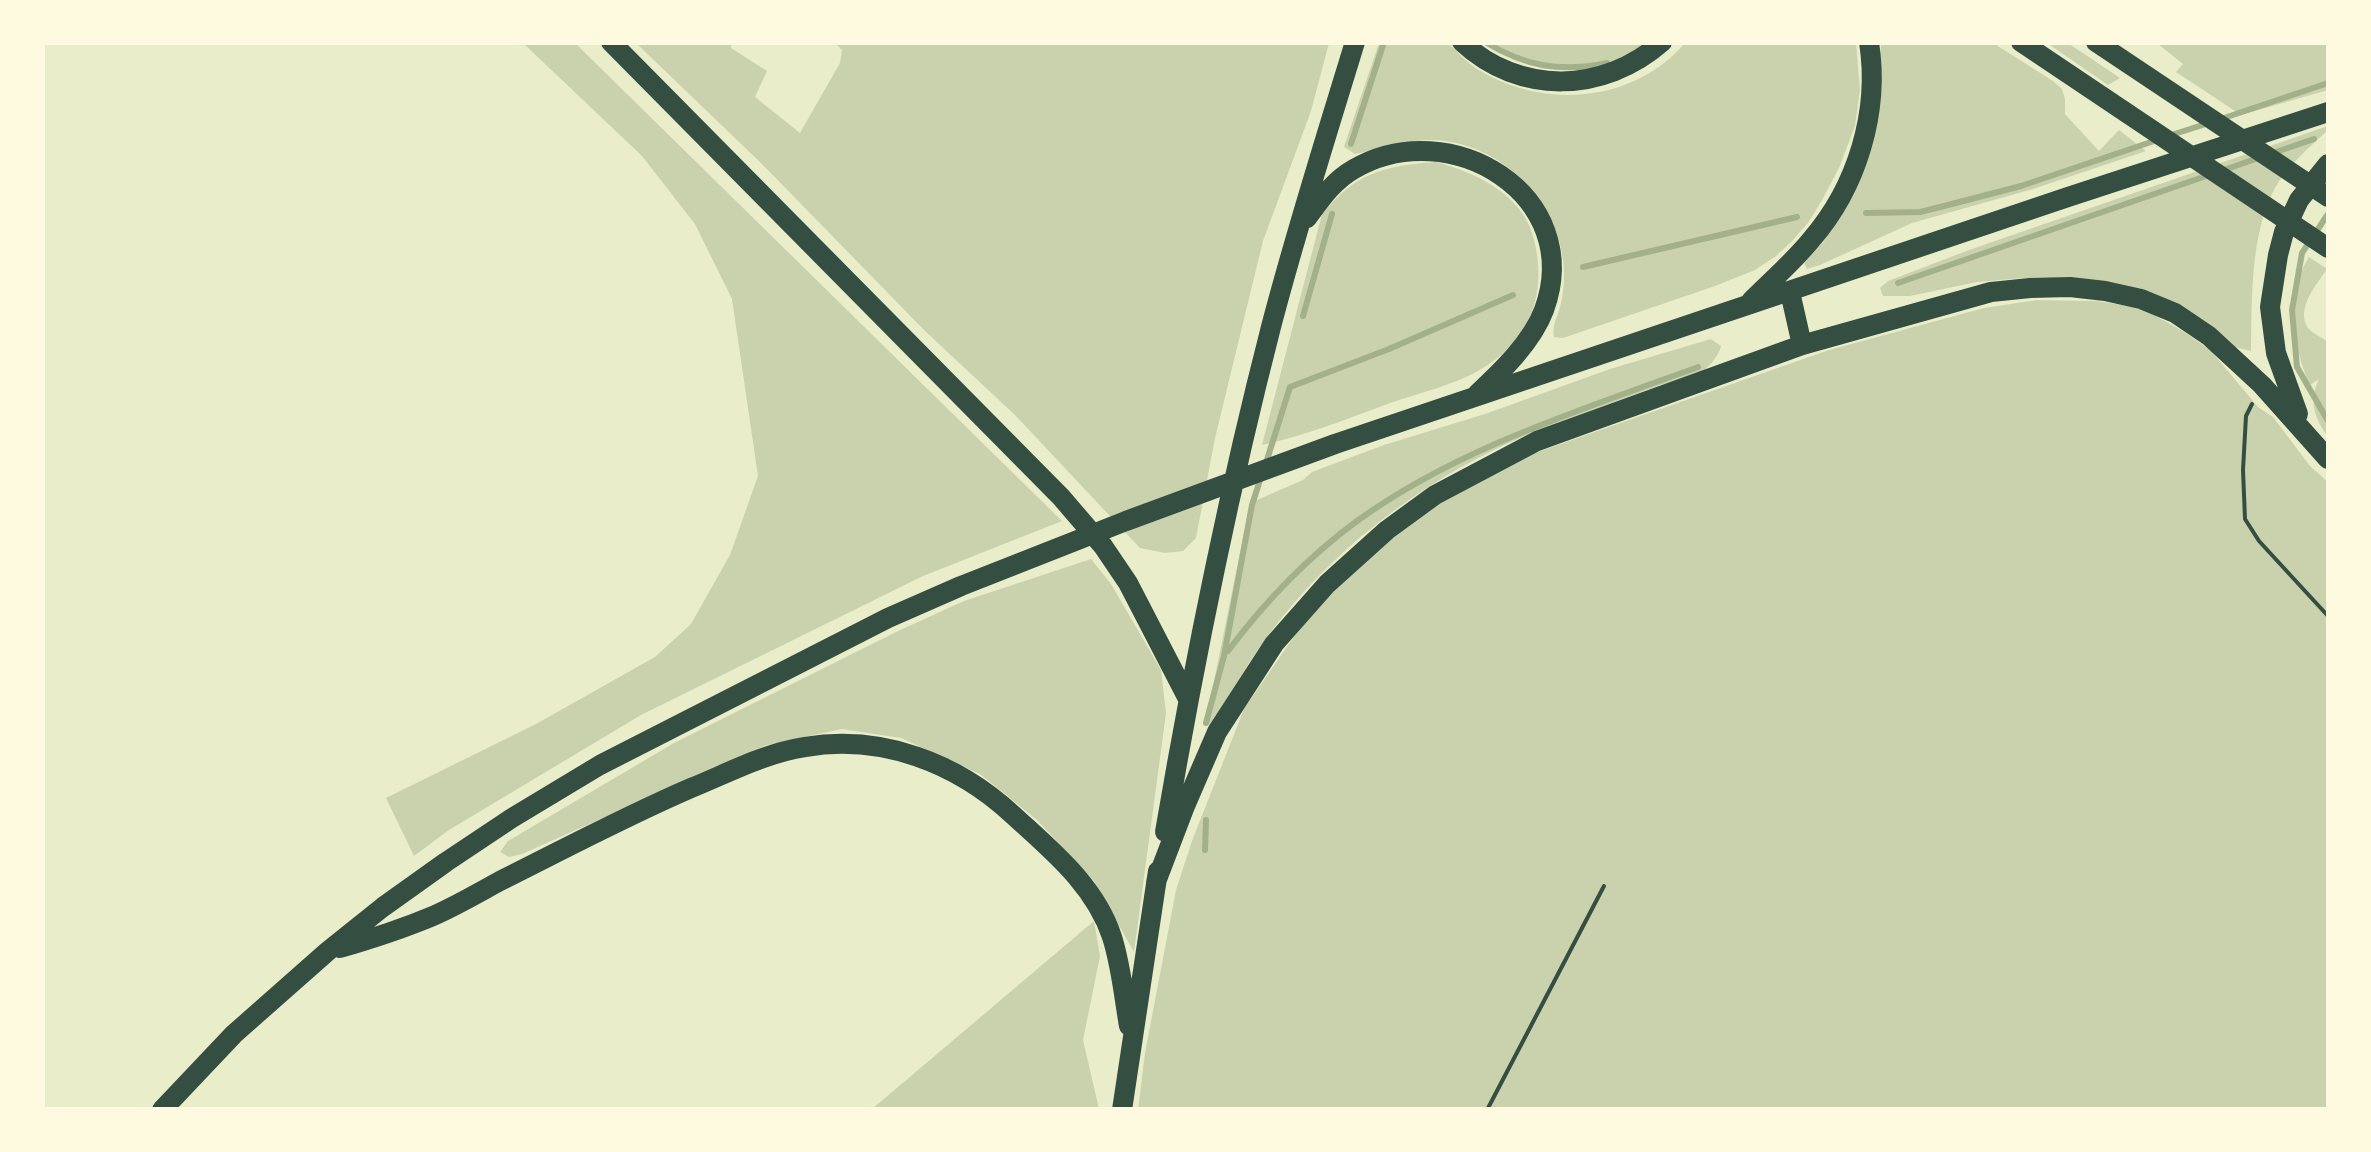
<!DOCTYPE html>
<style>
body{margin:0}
#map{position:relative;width:2371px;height:1152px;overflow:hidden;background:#e9edc9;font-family:"Times New Roman",serif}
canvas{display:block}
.frame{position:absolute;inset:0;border:45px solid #fefae0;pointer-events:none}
</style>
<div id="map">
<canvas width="2371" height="1152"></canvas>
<div class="frame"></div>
</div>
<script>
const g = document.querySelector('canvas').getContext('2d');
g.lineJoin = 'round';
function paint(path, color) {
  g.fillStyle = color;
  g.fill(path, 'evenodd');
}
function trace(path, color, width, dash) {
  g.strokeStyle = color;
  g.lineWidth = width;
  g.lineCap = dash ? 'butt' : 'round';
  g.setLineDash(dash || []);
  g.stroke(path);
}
paint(new Path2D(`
 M523 43H575L1062 521 923 576 641 715 449 830 414 856 386 798 536 724 655 657 691 624 730 555 758 476 732 299 695 224 642 156Z
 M636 43H731V48L767 71 755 97 800 133 840 63 842 50 835 43H1329L1311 111 1263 241 1215 438 1196 538 1183 551 1165 553 1140 548 1015 415 925 331 763 165Z
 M1379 43H1448C1457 51 1466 62 1477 69 1543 110 1634 103 1685 43H1856L1860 89 1855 126 1839 168 1821 202 1808 223 1792 241 1776 256 1755 270 1715 286 1563 338 1554 337C1552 325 1557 318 1560 307 1564 292 1565 276 1563 260 1556 196 1496 141 1431 140 1404 140 1381 149 1355 154L1344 147Z
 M1485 43H1647C1594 80 1539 73 1485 43Z
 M1881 43H1993L2053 81 2062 89 2065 99V114L2099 151 2119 130 2146 151 2033 189 1912 223 1820 265 1807 269 1804 263 1824 241 1837 221 1880 89Z
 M2047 43H2068L2120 78 2108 85Z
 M2157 43H2328V90L2241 115 2176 72 2183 64Z
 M2328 126V130C2310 147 2288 165 2275 188 2250 234 2252 300 2251 351L2230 346 2070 278H2023L1977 282 1910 296H1883L1880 288 1888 281 1969 250Z
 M1435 162C1473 171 1522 194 1533 236 1549 293 1530 342 1478 371 1454 385 1412 395 1385 405 1344 420 1304 436 1262 445L1322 214C1356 173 1383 166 1435 162Z
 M2309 257 2327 269C2317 284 2295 309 2308 328 2312 333 2323 338 2328 342V437C2315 419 2308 401 2319 379L2310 385C2293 349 2286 292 2309 257Z
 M2037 300 2096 301 2142 308 2186 333 2211 351 2258 407 2273 417 2310 466 2328 482V1109L1138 1110 1145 1053 1176 890 1192 841 1244 709 1293 638 1324 599 1405 527 1457 492 1529 455 1829 350 1984 308Z
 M1711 339 1721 346C1719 356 1707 370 1697 375 1687 380 1672 381 1661 385 1615 402 1569 418 1525 436 1420 480 1324 555 1259 648 1241 673 1228 701 1211 726L1203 724 1214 681 1250 503 1303 480 1312 472 1384 445 1488 413 1610 369Z
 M1091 559 1111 584 1161 670 1166 713 1134 952 1094 881 1037 820 980 774 901 738 842 729 767 745 522 854 509 857 500 852 508 841 674 743 898 631 964 601Z
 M1094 921 1100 956 1083 1040 1099 1109H872Z`), '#cad2ad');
trace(new Path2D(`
 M1485 42C1525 66 1560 73 1607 63
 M2221 119 2328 83
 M2168 136 2209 123
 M1351 144 1384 42
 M2273 153 2314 139
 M2221 171 2261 157
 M1866 213 1920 212 1948 205 2021 186 2157 140
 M2328 214 2302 253 2292 310 2297 367 2328 421
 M1583 267 1797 217
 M1898 283 2209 175
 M1303 316 1332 214
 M1265 466 1290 387 1389 349 1513 295
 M1228 651C1264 603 1308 557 1357 521 1458 448 1581 410 1698 367
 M1206 723 1224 656 1252 505 1261 477
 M1205 850 1206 820`), '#a3b18a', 6);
trace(new Path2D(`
 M2252 404 2246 416 2243 470 2245 519 2259 541 2328 616
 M1487 1110 1604 886`), '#344e41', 4);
trace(new Path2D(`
 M611 42 1061 497 1103 546 1128 583 1188 699
 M1462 42C1520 96 1604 93 1662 42
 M2021 42 2328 248
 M2096 42 2328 197
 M1307 218C1321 199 1333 181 1354 169 1450 113 1586 195 1544 310 1532 342 1502 371 1477 394
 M1790 292 1802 345
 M1751 301C1771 281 1793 262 1811 240 1857 187 1880 112 1869 42
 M2298 414 2276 353 2270 307 2278 255 2284 232 2299 200 2328 164
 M1165 832C1194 663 1228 494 1271 327 1296 231 1326 137 1355 42
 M1156 882 1185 806 1217 732 1274 644 1327 584 1387 530 1435 495 1537 441 1802 345 1991 292 2030 288 2070 287 2105 291 2141 299 2175 313 2209 336 2262 385 2328 459
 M340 948C371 939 402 929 433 916 456 906 478 893 500 881 564 849 626 816 691 788 728 773 765 753 805 747 882 734 957 763 1013 815 1051 850 1095 885 1112 937 1121 965 1124 997 1129 1026
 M162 1110 234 1034 328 951 383 907 446 862 512 818 600 765 888 618 961 586 1126 521 1335 444 2068 197 2328 112
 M1122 1110 1158 871`), '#344e41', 20);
</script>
